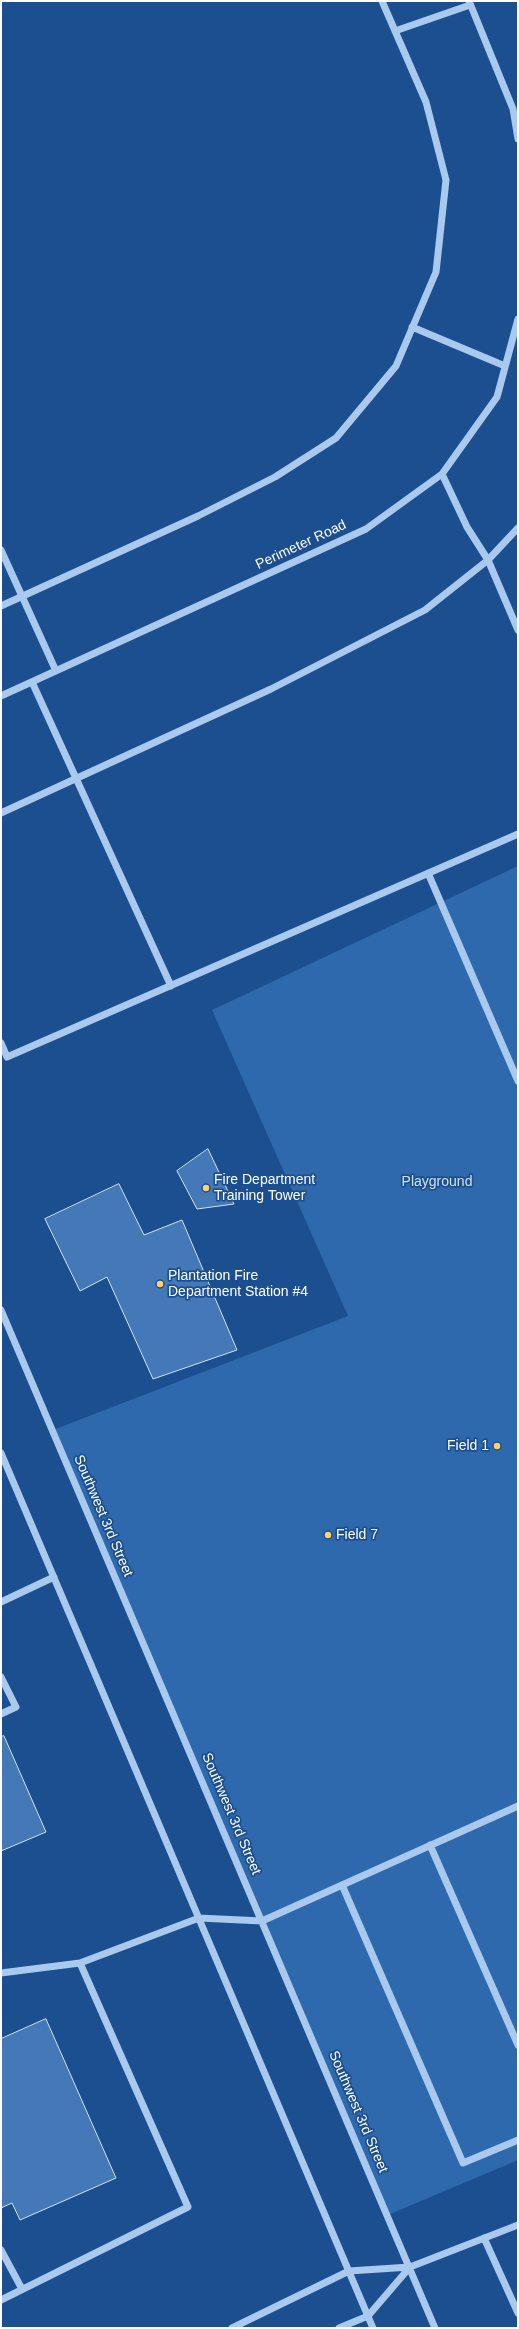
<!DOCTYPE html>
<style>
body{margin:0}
#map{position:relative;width:519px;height:2329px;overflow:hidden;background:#1b4f8f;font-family:Arial,sans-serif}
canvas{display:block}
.frame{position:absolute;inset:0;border:2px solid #fff;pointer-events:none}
</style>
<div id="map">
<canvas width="519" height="2329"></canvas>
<div class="frame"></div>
</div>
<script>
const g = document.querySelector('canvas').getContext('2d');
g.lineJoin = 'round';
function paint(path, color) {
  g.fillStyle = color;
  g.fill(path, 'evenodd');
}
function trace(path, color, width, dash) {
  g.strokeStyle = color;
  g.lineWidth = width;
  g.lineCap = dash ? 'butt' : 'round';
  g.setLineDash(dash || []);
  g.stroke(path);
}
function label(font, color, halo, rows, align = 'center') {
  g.font = font + ' Arial,sans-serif';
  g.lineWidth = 3.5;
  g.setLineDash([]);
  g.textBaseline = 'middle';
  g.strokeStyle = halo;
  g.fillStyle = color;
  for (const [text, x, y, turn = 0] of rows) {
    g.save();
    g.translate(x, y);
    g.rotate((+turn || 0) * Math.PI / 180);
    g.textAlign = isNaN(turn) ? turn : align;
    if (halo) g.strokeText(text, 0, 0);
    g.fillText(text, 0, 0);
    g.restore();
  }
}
paint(new Path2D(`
 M518 866V2160L388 2215 53 1430 348 1316 212 1010Z`), '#2e69ad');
const building = new Path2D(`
 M208 1149 234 1204 197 1209 177 1171Z
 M119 1184 144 1235 182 1220 237 1350 153 1379 107 1277 80 1291 45 1219Z
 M4 1736 46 1832 1 1851V1737Z
 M46 2019 116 2178 20 2220 12 2203 1 2208V2039Z`);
paint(building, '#4478b7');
trace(building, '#cfe3fa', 1);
trace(new Path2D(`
 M469 1 513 109 518 139
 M395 31 470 5
 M412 327 505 366
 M442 474 467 527 488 560 518 630
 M1 550 56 671
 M1 606 198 516 275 477 336 438 396 366 436 272 446 180 426 102 382 1
 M32 682 171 986
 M1 696 366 529 442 474 497 397 518 319
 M1 813 271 689 425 610 488 560 518 528
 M428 873 518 1081
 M1 1043 7 1057 518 834
 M1 1310 435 2328
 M1 1453 373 2328
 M1 1602 54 1577
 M1 1677 16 1707 1 1714
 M430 1845 518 2045
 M342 1885 463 2163 518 2140
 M1 1973 80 1963 199 1918 262 1921 518 1806
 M484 2238 518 2313
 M1 2250 22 2289
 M1 2300 188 2207 80 1963
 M232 2328 349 2271 410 2267 518 2225
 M339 2328 368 2316 410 2267`), '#a9c9ee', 7);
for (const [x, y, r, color] of [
 [206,1188,4,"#ffd166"],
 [160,1284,4,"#ffd166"],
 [497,1446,4,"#ffd166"],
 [328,1535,4,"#ffd166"]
]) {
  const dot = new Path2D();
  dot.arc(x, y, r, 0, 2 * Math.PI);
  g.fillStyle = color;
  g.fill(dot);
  trace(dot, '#1b4f8f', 1.5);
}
label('14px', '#fff', '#1b4f8f', [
 ["Perimeter Road",301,545,-25],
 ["Southwest 3rd Street",103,1516,67],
 ["Southwest 3rd Street",231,1814,67],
 ["Southwest 3rd Street",358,2112,67]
]);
label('14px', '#fff', '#1b4f8f', [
 ["Fire Department",214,1180],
 ["Training Tower",214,1196],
 ["Plantation Fire",168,1276],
 ["Department Station #4",168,1292],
 ["Field 1",489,1446,"right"],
 ["Field 7",336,1535]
], 'left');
label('14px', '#cfe3fa', '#1b4f8f', [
 ["Playground",437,1182]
]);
</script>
